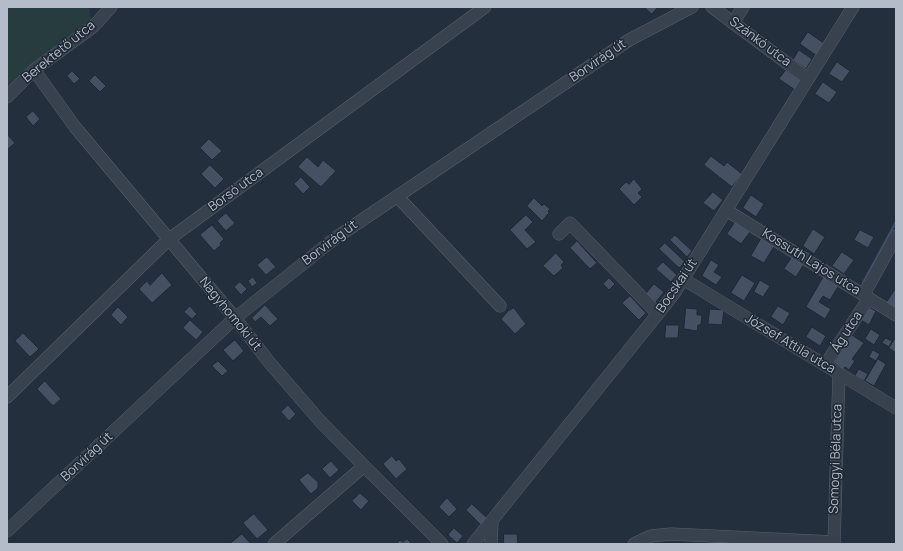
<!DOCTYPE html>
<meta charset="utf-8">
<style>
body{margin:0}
#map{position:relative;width:903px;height:551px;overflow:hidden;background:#242f3e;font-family:Manrope,sans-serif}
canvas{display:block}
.frame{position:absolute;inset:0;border:8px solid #b4bcc9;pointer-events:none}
</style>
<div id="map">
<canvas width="903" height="551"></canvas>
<div class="frame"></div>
</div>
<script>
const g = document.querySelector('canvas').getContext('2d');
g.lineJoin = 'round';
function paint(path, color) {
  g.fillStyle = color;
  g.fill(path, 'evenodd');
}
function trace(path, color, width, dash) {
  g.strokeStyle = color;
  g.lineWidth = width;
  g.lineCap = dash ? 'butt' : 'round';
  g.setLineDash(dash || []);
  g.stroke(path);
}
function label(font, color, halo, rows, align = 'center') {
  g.font = font + ' Manrope,sans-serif';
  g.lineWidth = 3;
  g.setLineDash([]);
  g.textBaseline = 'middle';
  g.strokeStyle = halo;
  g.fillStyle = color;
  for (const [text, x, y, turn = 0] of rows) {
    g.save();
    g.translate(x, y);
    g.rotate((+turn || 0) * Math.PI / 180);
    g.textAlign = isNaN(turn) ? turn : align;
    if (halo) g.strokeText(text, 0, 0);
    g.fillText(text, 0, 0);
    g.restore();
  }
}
paint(new Path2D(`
 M7 7H89L91 18 93 22 7 97Z`), '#263c3f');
trace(new Path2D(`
 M863 283 896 222`), '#394c67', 2.5);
const building = new Path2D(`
 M644 7H658L652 14Z
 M808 32 825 44 817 56 800 44Z
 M799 50 812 59 806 69 793 60Z
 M837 62 850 71 842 82 829 74Z
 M786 70 801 81 795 90 779 79Z
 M72 71 80 79 74 84 67 76Z
 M95 75 106 86 100 92 89 81Z
 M823 82 837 92 829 103 815 94Z
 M33 111 40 119 33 126 26 117Z
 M8 135 15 143 8 149 7 147Z
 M209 139 222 151 212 160 200 148Z
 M711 156 724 166 727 162 742 174 732 187 704 165Z
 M307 157 318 167 323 160 336 171 321 187 298 167Z
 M210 165 224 179 215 188 201 174Z
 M301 177 310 187 303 194 294 184Z
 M634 179 642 189 638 193 642 197 634 205 619 189 626 182 629 184Z
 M713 192 723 200 714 211 703 203Z
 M751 195 764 204 756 217 743 208Z
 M534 198 542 206 544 204 550 209 548 211 549 213 542 221 527 206Z
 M226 213 235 223 226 231 217 221Z
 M526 215 533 222 525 230 536 242 527 249 510 230Z
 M735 222 750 232 741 244 727 234Z
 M212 225 224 239 220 243 221 245 214 251 200 235Z
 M813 229 825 237 814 254 803 246Z
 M860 230 874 237 868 248 854 240Z
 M675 235 692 251 687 257 670 240Z
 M762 237 775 245 764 263 751 256Z
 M577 241 597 263 590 269 570 248Z
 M665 243 685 262 679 268 659 249Z
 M842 252 854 260 844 274 832 266Z
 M556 253 564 262 561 265 563 268 554 276 543 266Z
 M267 257 276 267 266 275 257 265Z
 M792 257 804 264 796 277 784 269Z
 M711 260 719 265 714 272 722 277 716 285 702 276Z
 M663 262 677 275 671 282 656 269Z
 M162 273 172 285 152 303 139 289 147 281 150 285Z
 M742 275 755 283 744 301 731 293Z
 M824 276 839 285 830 300 823 296 819 302 831 309 825 319 806 307Z
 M253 277 257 283 252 287 248 281Z
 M609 278 615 284 609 290 603 284Z
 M760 280 770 286 763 297 754 292Z
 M240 282 247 289 241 295 234 287Z
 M654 284 664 292 655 303 645 295Z
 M896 288V309L886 303Z
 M630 296 646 313 639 320 622 303Z
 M265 305 278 319 270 326 261 317 255 322 252 318Z
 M190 306 197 314 192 319 184 312Z
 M778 306 790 313 783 325 771 317Z
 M118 307 128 317 121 325 111 315Z
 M869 307 876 311 869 325 861 320Z
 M514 308 526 324 515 334 501 319 508 311Z
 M686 308 697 309V315H702L701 325H698L697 331 684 329Z
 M710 309 724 310 722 325 708 324Z
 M190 320 203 332 196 340 183 328Z
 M666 325H679L678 338H665Z
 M812 327 826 336 820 346 806 337Z
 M871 329 880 335 874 345 865 339Z
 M23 333 39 349 30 357 15 341Z
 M852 335 864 343 852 359 855 361 849 370 845 367 843 369 834 363Z
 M896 337V353L889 348Z
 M886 338 892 341 889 347 882 343Z
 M235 340 244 351 233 361 223 350Z
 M873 350 880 354 876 361 869 357Z
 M878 359 886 364 874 386 865 381Z
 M218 361 228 371 222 376 212 366Z
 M859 369 868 374 864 381 855 376Z
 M45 381 61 399 53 406 37 389Z
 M288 405 296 414 289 421 281 412Z
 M392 456 396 461 399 459 407 469 396 479 383 464Z
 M331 461 339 470 330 478 322 469Z
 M308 473 318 482V488L311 494 299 480Z
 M360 493 369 501 361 510 352 501Z
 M447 498 457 509 449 517 439 507Z
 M472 504 487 518 481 525 466 510Z
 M254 514 268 530 257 539 243 523Z
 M454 528 463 536 457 543 448 535Z
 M242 534 251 544H232L231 543Z
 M504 534H517L518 544H504Z
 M407 539 412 544H396L400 540 403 542Z`);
paint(building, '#455162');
trace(building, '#1f2835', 1);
const minor = new Path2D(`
 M712 7 807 78
 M733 23 743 7
 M34 70 75 127 235 318 269 362 320 421 364 466 442 544
 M7 97 34 70 94 26 111 7
 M397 196 500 306
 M726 210 896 315
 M559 234 570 223 658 314
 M683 279 896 408
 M864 294 896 236
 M825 365 869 298
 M7 397 168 240 485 7
 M7 531 235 318 334 239 629 40 692 7
 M274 544 364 466
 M473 544 673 295 853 7
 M491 544 492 523
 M634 544 651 536 671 534 834 542
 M834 544 839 373`);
trace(minor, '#565f6c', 13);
trace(minor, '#38414e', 12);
label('13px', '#b4bcc9', '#1d2633', [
 ["Szánkó utca",760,42,37],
 ["Berektető utca",59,52,-39],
 ["Borvirág út",598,61,-34],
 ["Borsó utca",236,190,-36],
 ["Borvirág út",330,243,-37],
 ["Kossuth Lajos utca",811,262,32],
 ["Bocskai út",677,286,-56],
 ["Nagyhomoki út",230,314,51],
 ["Ág utca",847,332,-57],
 ["József Attila utca",790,344,31],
 ["Borvirág út",87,457,-43],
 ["Somogyi Béla utca",836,459,-88]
]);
</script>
